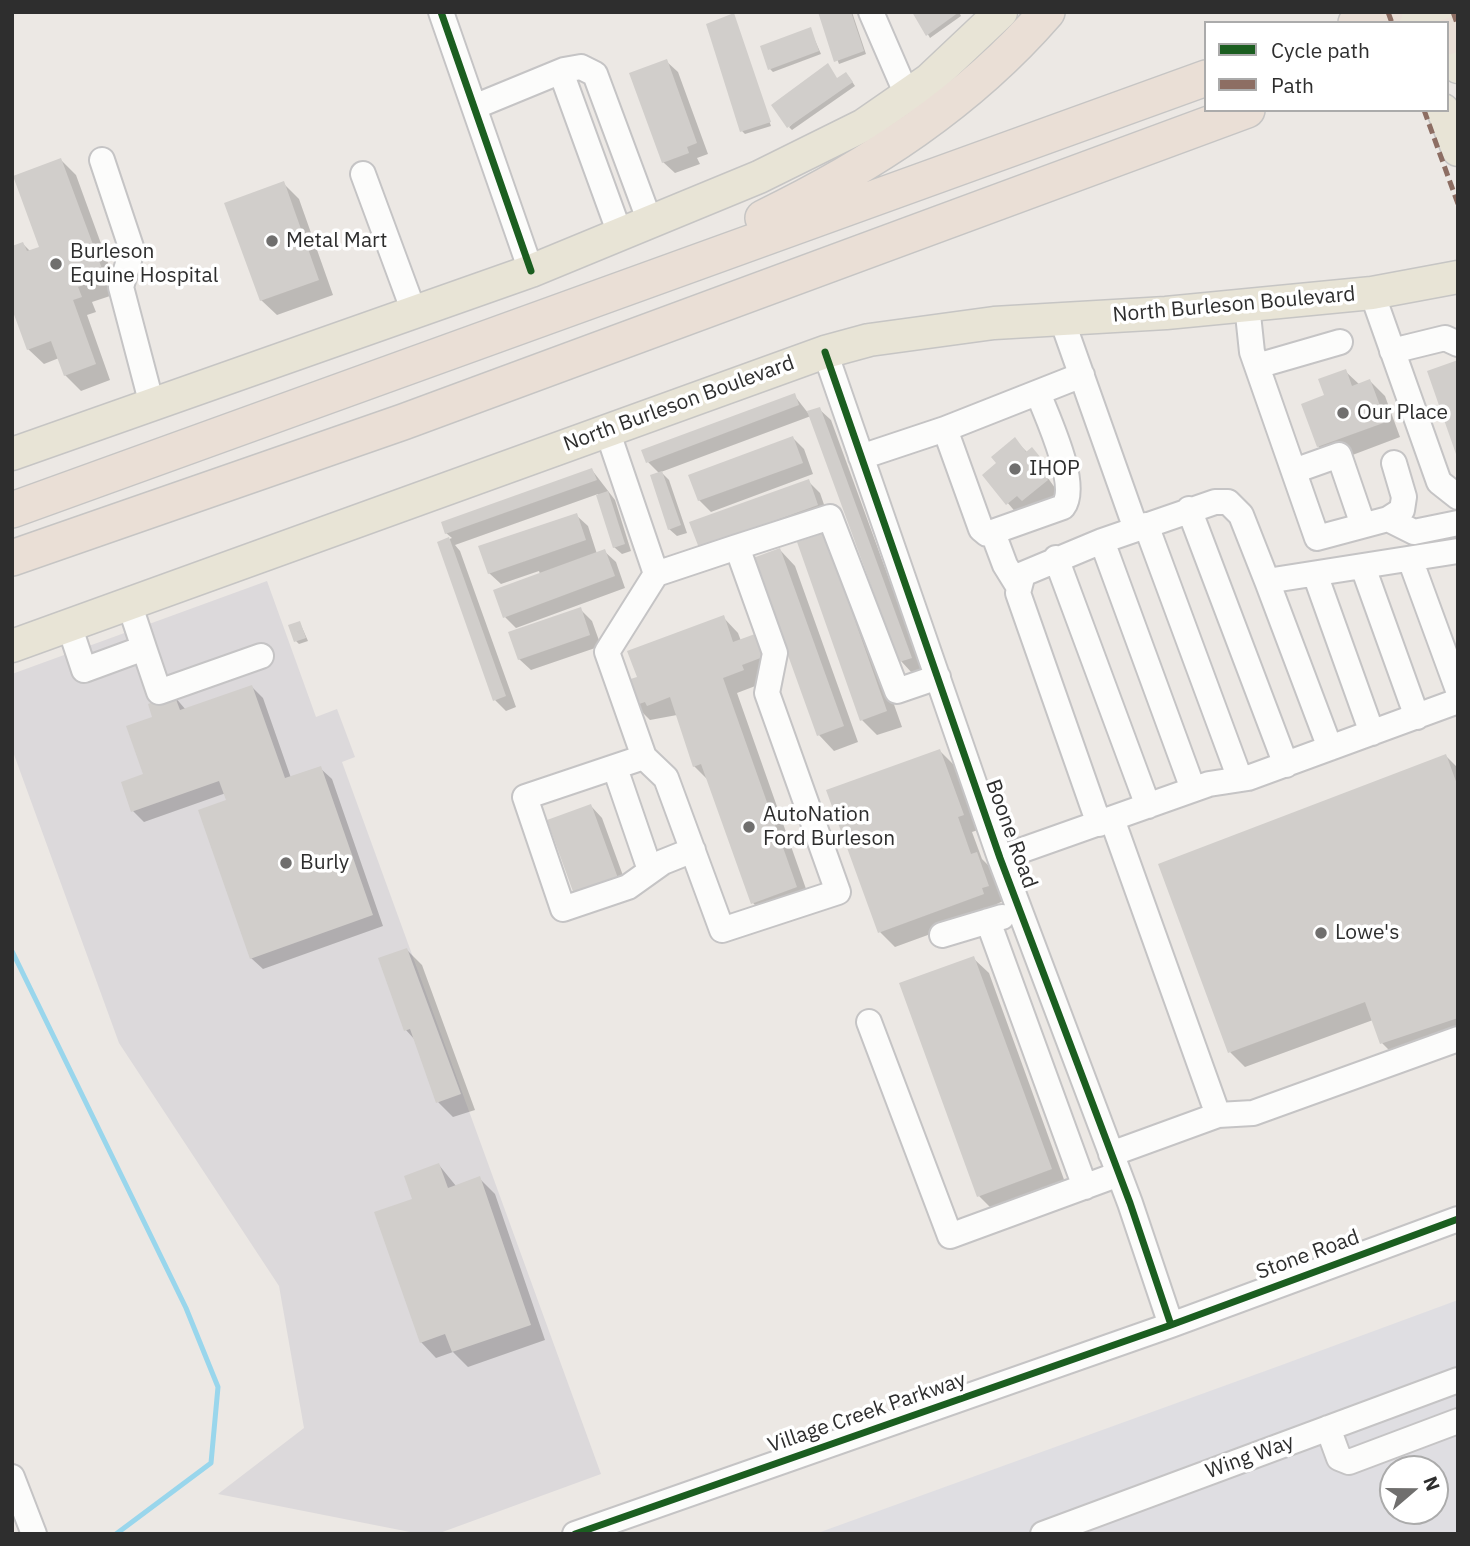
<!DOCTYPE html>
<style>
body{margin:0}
#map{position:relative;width:1470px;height:1546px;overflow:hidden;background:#ece8e4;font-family:"IBM Plex Sans",sans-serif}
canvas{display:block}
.frame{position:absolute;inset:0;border:14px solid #2e2e2e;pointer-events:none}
.legend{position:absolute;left:1204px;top:21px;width:245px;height:91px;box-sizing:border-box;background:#fff;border:2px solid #ababab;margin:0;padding:9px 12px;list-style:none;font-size:21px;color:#2e2e2e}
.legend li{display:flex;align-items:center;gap:14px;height:35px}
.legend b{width:35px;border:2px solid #ababab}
.north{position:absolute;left:1379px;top:1455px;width:70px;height:70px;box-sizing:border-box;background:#fff;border:2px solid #ababab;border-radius:50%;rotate:70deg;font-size:19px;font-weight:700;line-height:28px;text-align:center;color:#2e2e2e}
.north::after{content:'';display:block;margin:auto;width:24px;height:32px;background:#706f6e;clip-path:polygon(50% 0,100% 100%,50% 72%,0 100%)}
</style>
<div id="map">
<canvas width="1470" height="1546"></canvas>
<div class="frame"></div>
<ul class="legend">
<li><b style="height:9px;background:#1b5e20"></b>Cycle path</li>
<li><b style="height:9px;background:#8d6e63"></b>Path</li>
</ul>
<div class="north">N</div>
</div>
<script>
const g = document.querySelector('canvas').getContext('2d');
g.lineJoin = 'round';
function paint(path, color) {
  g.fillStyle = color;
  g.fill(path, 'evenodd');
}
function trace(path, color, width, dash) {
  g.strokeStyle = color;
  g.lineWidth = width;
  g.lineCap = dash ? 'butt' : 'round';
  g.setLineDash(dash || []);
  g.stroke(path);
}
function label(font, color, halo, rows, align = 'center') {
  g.font = font + ' "IBM Plex Sans",sans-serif';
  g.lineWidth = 7;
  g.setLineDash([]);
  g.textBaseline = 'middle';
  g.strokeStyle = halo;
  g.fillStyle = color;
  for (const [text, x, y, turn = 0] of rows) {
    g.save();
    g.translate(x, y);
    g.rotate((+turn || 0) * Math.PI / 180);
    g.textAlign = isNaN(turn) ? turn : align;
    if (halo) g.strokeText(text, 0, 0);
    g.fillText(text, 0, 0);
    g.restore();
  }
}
paint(new Path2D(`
 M267 581 316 717 337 709 355 757 342 762 601 1474 437 1534H420L218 1494 304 1428 279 1286 119 1043 12 749V674Z`), '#dcd9db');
paint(new Path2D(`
 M1458 1300V1534H815L1279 1366ZM1393 1469H1435V1511H1393Z`), '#dfdee2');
paint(new Path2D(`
 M819 12H852L866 54 839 64Z
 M915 12H959L961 16 930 38Z
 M733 16 771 126 745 134 742 131Z
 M810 29 821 54 773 72 770 69Z
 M666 61 678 72 708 154 697 158 700 164 675 173 663 162Z
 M849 77 855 86 792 130 789 127 837 80Z
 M61 160 76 175 119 293 92 302 96 312 87 315 110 380 81 391 65 375 59 358 44 364 28 349 23 244 31 252 41 248Z
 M283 183 299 199 333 295 277 315 261 300Z
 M1345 371 1360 385 1370 381 1385 396 1400 437 1334 462 1318 446 1326 396Z
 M794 395 808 413 819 409 831 420 922 669 912 673 901 661 811 416 661 472 669 480 687 533 677 536 669 529 660 474 648 462Z
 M793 438 804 449 813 474 711 512 699 500Z
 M1015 440 1028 453 1032 449 1051 470 1045 474 1058 492 1034 511 1018 515 984 475 998 463Z
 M592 470 615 500 631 551 622 554 614 547 598 494 455 545 460 551 516 707 506 711 495 700 439 543 452 538 446 533Z
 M808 481 820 493 828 516 700 547Z
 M576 515 588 526 597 554 604 551 616 562 625 588 516 628 505 617 540 574 539 571 501 584 489 573Z
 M799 544 839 550 902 727 877 735 862 720Z
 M780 550 795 566 858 742 834 751 819 735Z
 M580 609 592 621 601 646 531 670 519 659Z
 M723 617 738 633 741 641 755 636 770 652 778 672 756 680 758 685 737 693 811 903 768 918 753 903 708 780 694 766 677 715 650 720 635 705 639 678Z
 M300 623 308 641 299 644 296 641Z
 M252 687 263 698 291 778 320 768 332 779 383 926 263 969 251 958 226 793 144 822 133 811 146 775 154 718 174 696 186 710Z
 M940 751 955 766 978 830 972 832 982 859 992 869 1003 901 997 904 999 909 895 947 880 932Z
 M1446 756 1458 768V1038L1397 1058 1382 1043 1373 1020 1245 1067 1230 1052Z
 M591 806 602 818 629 892 587 907Z
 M407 950 422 965 475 1110 453 1117 438 1102 415 1040 406 1030Z
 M973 958 989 973 1066 1185 994 1211 979 1196Z
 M439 1165 456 1186 479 1178 495 1194 545 1340 468 1367 453 1352 436 1358 421 1342 414 1200Z`), '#0003');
trace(new Path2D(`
 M12 951 186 1308 218 1387 211 1463 116 1534`), '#99d6ec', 5);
paint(new Path2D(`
 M818 12H851L864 51 834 62Z
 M912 12H959L926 36Z
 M734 13 771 122 740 132 706 24Z
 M811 27 819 51 768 70 760 46Z
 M667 59 697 143 687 147 689 153 662 163 629 73Z
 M828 63 837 78 846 72 853 82 787 128 771 105Z
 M61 158 105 277 78 287 82 297 73 300 96 364 64 376 51 341 27 350 12 309V246L23 242 27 251 39 247 13 176Z
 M284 181 319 280 260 301 224 203Z
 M1458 360V457H1457L1427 371Z
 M1346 369 1352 386 1370 379 1386 422 1317 447 1301 404 1324 395 1318 379Z
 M795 393 799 405 646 463 641 450Z
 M820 407 912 658 899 662 807 411Z
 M793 436 803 463 698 501 688 475Z
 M1015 437 1026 452 1032 447 1041 458 1035 462 1048 480 1022 501 1017 496 1006 505 982 475 996 463 991 457Z
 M592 468 597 480 445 534 441 522Z
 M662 471 681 525 668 530 650 475Z
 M809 479 818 505 699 548 689 522Z
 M608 491 625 544 613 548 596 495Z
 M577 513 586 540 488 574 478 546Z
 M824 533 887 711 860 721 797 542Z
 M449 537 506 696 493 701 437 542Z
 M780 548 844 726 817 736 753 558Z
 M605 549 615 576 503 618 493 590Z
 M581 607 590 635 518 660 508 632Z
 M724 615 733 642 755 634 763 657 742 665 744 670 723 678 797 887 751 904 701 764 693 767 670 697 647 706 645 702 633 706 624 681 637 677 627 651Z
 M300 621 306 638 294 642 288 625Z
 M252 685 285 778 321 766 373 915 250 959 198 810 226 800 219 781 131 812 121 782 143 774 126 726 152 717 148 704 174 694 180 710Z
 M940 749 964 815 958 817 971 854 977 852 989 886 982 888 984 894 878 933 826 790Z
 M1446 754 1458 787V1018L1380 1044 1365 1002 1228 1053 1158 864Z
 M591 804 619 881 575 897 547 820Z
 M407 948 461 1094 436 1103 410 1029 404 1031 378 958Z
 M974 956 1052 1169 977 1197 899 983Z
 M439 1163 448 1188 480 1176 531 1325 452 1352 445 1334 420 1343 374 1212 412 1199 404 1176Z`), '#d1cecb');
const minor = new Path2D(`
 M441 12 531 271
 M871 12 907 95
 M561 72 620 234
 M474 107 564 70 581 67 595 74 650 222
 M102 160 132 250 121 287 152 405
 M363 174 414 312
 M1372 293 1439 482 1458 497
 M1247 305 1252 352 1317 538 1388 519 1402 510 1404 497 1394 463
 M1062 320 1136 529
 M1392 351 1445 338 1458 344
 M825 352 1000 858 1130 1203 1171 1325
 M1257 366 1340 342
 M1038 393C1047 417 1080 485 1063 507L987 534 981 529 945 429 1082 375
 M607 430 656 574 607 652 644 757 666 778 722 930 838 892 767 693 775 653 737 547 830 517 897 691 938 677
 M861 457 945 429
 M1294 471 1339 455 1363 525
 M1189 509 1286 765
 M1388 519 1414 532 1458 523
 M1146 525 1240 779
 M993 533 1005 565 1018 586
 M1102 541 1193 789
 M1056 558 1148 806
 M1410 559 1458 690
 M1363 567 1417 717
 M656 574 737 547
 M1315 574 1372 733
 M1267 581 1330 748
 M69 625 84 670 144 648 129 603
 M144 648 159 692 261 656
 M644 757 525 797 563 909 628 887 663 862 693 850
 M615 768 650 870
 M1099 824 1018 593 1023 574 1102 541 1215 502H1228L1241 515 1267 581 1458 551
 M1000 858 1209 784 1248 778 1458 701
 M988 921 1085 1187
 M942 935 1002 917
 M869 1022 950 1236 1119 1174
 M1218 1115 1253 1113 1458 1039
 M1111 1154 1218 1115 1112 819
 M1328 1428 1339 1458 1349 1462 1458 1421
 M12 1477 34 1534
 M575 1534 1171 1325 1458 1219
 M1043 1534 1458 1380`);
const major = new Path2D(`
 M1408 12 1411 23
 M1437 12 1441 23
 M1447 39 1458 67
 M1443 110 1458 150
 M12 454 531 271 759 177 864 125 929 80 1001 12
 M12 646 825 352 869 340 994 323 1166 313 1372 293 1458 277`);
const highway = new Path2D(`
 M1356 23 1385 12
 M1447 37 1458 33
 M763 218C870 166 968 103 1047 12
 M12 510 1206 78
 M12 558 403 422 1247 110`);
trace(minor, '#c5c4c5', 28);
trace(major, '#c6c5c4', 35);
trace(highway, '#c6c5c4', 38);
trace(minor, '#fcfcfb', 24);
trace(major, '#e8e4d6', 32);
trace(highway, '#eadfd6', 35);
trace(new Path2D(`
 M1388 12 1392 23
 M1453 12 1458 26
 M1424 110 1458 204`), '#8d6e63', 5, [10, 5]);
trace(new Path2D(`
 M441 12 531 271
 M825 352 1000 858 1130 1203 1171 1325
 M575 1534 1171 1325 1458 1219`), '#1b5e20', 7);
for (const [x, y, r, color] of [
 [272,241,7,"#706f6e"],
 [56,264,7,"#706f6e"],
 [1343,413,7,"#706f6e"],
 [1015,469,7,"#706f6e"],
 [749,827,7,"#706f6e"],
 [286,863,7,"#706f6e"],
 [1321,933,7,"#706f6e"]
]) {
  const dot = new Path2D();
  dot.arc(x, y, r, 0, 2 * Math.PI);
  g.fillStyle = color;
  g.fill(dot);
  trace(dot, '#fff', 2.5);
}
label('21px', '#2e2e2e', '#fff', [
 ["Metal Mart",286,241],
 ["Burleson",70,252],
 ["Equine Hospital",70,276],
 ["Our Place",1357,413],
 ["IHOP",1029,469],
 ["AutoNation",763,815],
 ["Ford Burleson",763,839],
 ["Burly",300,863],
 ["Lowe's",1335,933]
], 'left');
label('21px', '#2e2e2e', '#fff', [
 ["North Burleson Boulevard",1234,305,-5],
 ["North Burleson Boulevard",679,404,-20],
 ["Boone Road",1011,834,70],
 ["Stone Road",1308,1255,-20],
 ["Village Creek Parkway",867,1413,-19],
 ["Wing Way",1250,1457,-20]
]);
</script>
